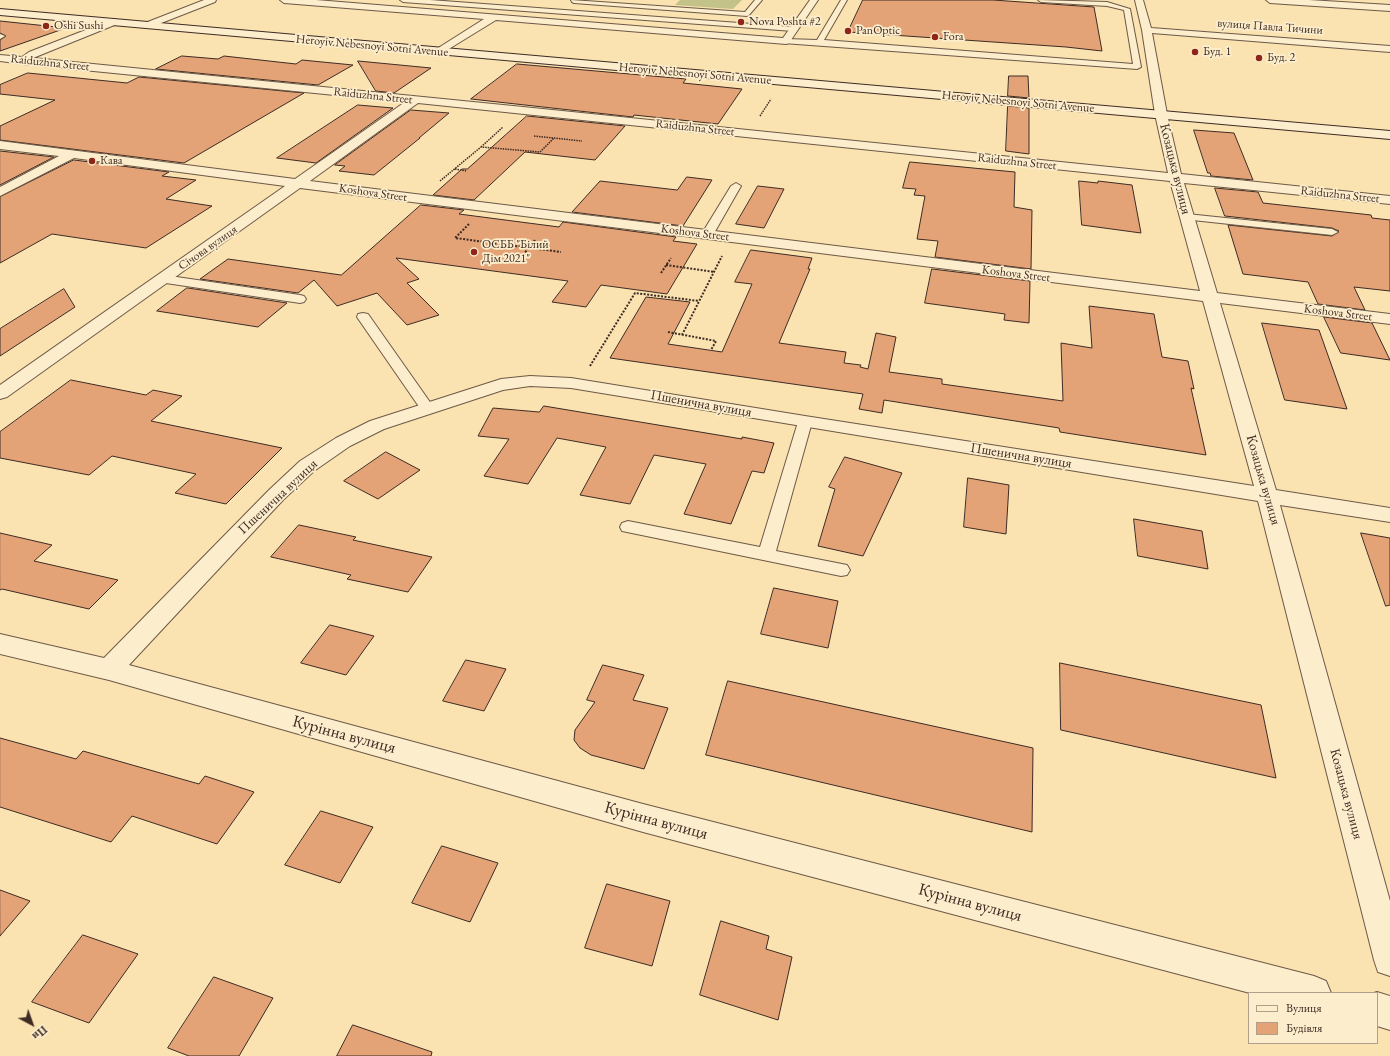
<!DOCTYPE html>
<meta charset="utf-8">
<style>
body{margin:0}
#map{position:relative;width:1390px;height:1056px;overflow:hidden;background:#fae3b1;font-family:"EB Garamond",serif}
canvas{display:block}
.legend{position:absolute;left:1248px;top:992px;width:130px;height:52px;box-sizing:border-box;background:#fcedcc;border:1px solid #b09f89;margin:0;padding:5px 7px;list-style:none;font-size:12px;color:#3e2b24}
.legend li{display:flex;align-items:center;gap:8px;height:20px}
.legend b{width:20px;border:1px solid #b09f89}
.north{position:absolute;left:12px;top:1004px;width:40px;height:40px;-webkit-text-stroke:3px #fcedcc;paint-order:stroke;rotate:139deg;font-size:11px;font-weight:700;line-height:16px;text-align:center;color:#3e2b24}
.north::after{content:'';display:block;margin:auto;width:14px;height:18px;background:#3e2b24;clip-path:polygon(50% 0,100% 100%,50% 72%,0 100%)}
</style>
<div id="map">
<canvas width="1390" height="1056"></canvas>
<ul class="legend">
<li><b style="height:5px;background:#fcedcc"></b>Вулиця</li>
<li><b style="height:11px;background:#e3a377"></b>Будівля</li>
</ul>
<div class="north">Пн</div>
</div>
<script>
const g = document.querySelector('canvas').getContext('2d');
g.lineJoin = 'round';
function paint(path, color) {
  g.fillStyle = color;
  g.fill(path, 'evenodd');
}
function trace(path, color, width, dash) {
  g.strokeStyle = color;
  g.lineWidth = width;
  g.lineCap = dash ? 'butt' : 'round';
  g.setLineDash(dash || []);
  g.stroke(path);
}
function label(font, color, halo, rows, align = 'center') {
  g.font = font + ' "EB Garamond",serif';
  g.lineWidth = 3.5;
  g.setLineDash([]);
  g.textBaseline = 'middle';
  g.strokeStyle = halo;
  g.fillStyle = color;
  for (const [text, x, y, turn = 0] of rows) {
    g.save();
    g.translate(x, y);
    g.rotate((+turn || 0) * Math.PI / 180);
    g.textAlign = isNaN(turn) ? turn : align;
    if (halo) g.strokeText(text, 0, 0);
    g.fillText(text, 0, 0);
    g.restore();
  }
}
paint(new Path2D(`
 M680 0H742L733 9 675 5Z`), '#c3c288');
const building = new Path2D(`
 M863 0H993L1094 7 1102 51 1066 47 848 32Z
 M0 21 66 28 0 51V40L6 36 0 33Z
 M182 56 218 59 224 56 296 64 302 60 353 65 318 85 156 69Z
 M358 61 431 68 394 93 376 91Z
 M517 64 686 79 683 83 742 89 718 124 634 115 633 117 471 99Z
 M28 73 127 83 139 77 304 93 184 163 0 140V126L55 100 0 94V85Z
 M1009 76H1028L1029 98 1008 96Z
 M358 105 393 108 316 163 277 158Z
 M1008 106 1029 108V154L1006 151Z
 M411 110 449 113 419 138H420L374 175 339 171 345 166 335 165Z
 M527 116 625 126 595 160 525 152 474 200 433 195 462 169H467Z
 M1194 130 1234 133 1253 180 1211 176 1210 173H1208Z
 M0 151 54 157 0 185Z
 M74 160 169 172 162 176 196 180 166 199 212 206 146 248 52 234 0 263V197Z
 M910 162 1015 172 1014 207 1032 210 1031 269 935 257 938 241 917 239 925 196 914 195 916 189 903 188Z
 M687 177 712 180 683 226 572 212 600 181 677 190Z
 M1079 181 1098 183V181L1132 185 1141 233 1082 225Z
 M758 186 784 189 764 228 736 224Z
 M1215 188 1258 192 1263 203 1371 215 1372 218 1390 220V291L1354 287 1365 310 1318 304 1308 282 1243 274 1228 225 1332 236 1339 231 1332 228 1225 216Z
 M421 205 464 210 459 214 559 227 563 222 676 237 673 241 697 244 667 294 601 285 586 307 552 302 568 281 396 258 419 279 407 283 439 315 407 325 377 293 337 306 314 280 298 293 200 279 228 259 341 275Z
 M751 250 812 258 808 269H810L779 343 846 352 844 363 861 365 860 367 868 369 876 333 896 337 889 372 942 379V384L1063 401 1061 343 1092 348 1089 306 1154 314 1162 357 1188 361 1194 389 1191 388 1206 455 1060 432 1059 428 884 400 882 413 859 409 863 394 610 358 646 297 690 302 668 344 722 352 752 284 735 282Z
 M932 269 1030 281 1029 323 1004 320 1005 314 925 303Z
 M187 288H188L287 303 258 327 157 311Z
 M64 289 75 307 0 356V329Z
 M1324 317 1372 323 1390 360 1341 353Z
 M1262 323 1319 330 1347 409 1285 400Z
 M71 380 146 395 153 390 182 396 151 421 282 448 226 504 175 493 196 474 112 456 89 475 0 458V432Z
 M544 406 742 439V437L774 443 764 473 752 471 731 524 684 514 706 464 654 455 630 504 580 495 606 447 557 438 528 484 484 476 509 439 478 436 493 408 539 412Z
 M386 452 420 470 378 499 344 481Z
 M845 457 902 473 863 556 818 546 835 489 829 487Z
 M968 478 1009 485 1006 534 964 527Z
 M1134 519 1202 531 1208 569 1138 556Z
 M299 525 356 537 353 540 432 557 408 592 347 579 351 575 271 557Z
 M0 533 52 545 34 561 118 580 89 609 2 589 0 590Z
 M1361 533 1390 538V605L1386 606Z
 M774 588 838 601 828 648 761 634Z
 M330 625 374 636 346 675 301 663Z
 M466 660 506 669 484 711 443 701Z
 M1060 663 1261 705 1276 778 1061 730Z
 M603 665 644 675 633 700 668 708 644 769 591 755 580 748 574 740 575 730 595 702 587 700Z
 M728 681 1033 748 1032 832 706 755Z
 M0 738 76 759 83 751 199 784 205 776 254 792 217 844 132 816 111 842 0 807Z
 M321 811 373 827 340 883 285 865Z
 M442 846 498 863 470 922 412 903Z
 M607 884 670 901 652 966 585 948Z
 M0 890 30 901 0 936Z
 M721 921 769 936 766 949 792 957 778 1020 700 995Z
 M83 935 138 954 89 1023 32 1002Z
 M214 977 273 998 239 1056H189L168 1048Z
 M353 1025 432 1052 431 1056H337Z`);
paint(building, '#e3a377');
trace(building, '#3e2b24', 1);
const lane = new Path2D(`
 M400 0H430L793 27 797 29 793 31 403 2Z
 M571 0 745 12 755 0H762L749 15 747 16 574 3 572 2Z
 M841 0H847L824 40 1133 64 1124 10 1107 6 1041 2 1038 0 1107 2 1130 9 1141 67 1137 69 783 43 782 41 786 39 817 40Z
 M0 34 5 36 0 39Z
 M736 183 741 186 713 235 707 238 703 237 701 235 731 186Z
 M1187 214 1332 229 1338 232 1332 235 1183 219 1182 217Z
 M163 275 300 295 304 296 306 299 304 302 300 303 159 282 157 279 159 276Z
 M363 313 368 314 432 405 434 408 432 411 427 412 422 411 357 317 358 314Z
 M805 417 810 419 812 422 776 551 847 565 850 570 847 575 841 576 622 531 620 527 622 523 628 521 760 547 798 422 800 419Z`);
const street = new Path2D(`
 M204 0H216L215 2 151 27H145L143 25 145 23Z
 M280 0H316L783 38 810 0H818L789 43 786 44 496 20 439 55 435 54 434 52 435 50 484 19 284 3Z
 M1135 0H1143L1151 28 1390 46V52L1152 33 1167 114 1181 174 1390 196V204L1184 183 1217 293 1390 314V324L1220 303 1276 490 1390 508V522L1280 505 1390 901V976L1378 972 1374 960 1258 501 571 388 530 386 503 390 384 429 350 446 314 471 283 500 129 665 643 804 1314 976 1326 981 1331 993H1250L643 832 109 680 0 654V634L104 658 269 490 300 461 336 438 370 421 501 379 530 376 571 378 805 416 1254 486 1203 301 300 188 7 397 0 399V385L285 186 74 158 0 196V187L59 156 0 149V141L295 179 405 102 23 64 0 61V55L22 57 29 52 114 19 119 22 117 24 33 58 523 107 1168 173 1155 114 1142 30ZM418 103 1170 181 1200 291 310 181Z
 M1266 0H1309L1390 5V11L1270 3Z
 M1377 992 1390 996V1030L1377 1026V993H1374Z`);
const secondary = new Path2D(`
 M0 9 1390 131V139L0 15Z`);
trace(lane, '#6d5947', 2);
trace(street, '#6d5947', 2);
trace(secondary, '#3e2b24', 2);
trace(new Path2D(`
 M760 116 771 99
 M534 136 582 141
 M481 147 503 127
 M455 169 466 171
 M440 181 481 147 540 152 554 138`), '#3e2b24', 1.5, [1.5, 1]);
trace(new Path2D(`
 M469 224 455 238 561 252
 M523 255 535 240
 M666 265 714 272
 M661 273 671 258
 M668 332 716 341 711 350
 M682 335 722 256
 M590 366 635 293 699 301`), '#3e2b24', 2, [2, 1.5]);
paint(lane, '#fcedcc');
paint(street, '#fcedcc');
paint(secondary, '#fcedcc');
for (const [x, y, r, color] of [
 [741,22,4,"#8f2418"],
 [46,26,4,"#8f2418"],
 [848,31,4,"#8f2418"],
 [935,37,4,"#8f2418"],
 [1195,52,4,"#8f2418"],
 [1259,58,4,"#8f2418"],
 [92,161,4,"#8f2418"],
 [474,252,4,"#8f2418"]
]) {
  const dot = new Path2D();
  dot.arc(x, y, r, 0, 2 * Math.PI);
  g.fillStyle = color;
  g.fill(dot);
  trace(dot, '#fcedcc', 1.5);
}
label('12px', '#3e2b24', '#fcedcc', [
 ["Nova Poshta #2",749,22],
 ["Oshi Sushi",54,26],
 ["PanOptic",856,31],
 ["Fora",943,37],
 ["Буд. 1",1203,52],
 ["Буд. 2",1267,58],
 ["Кава",100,161],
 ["ОСББ \"Білий",482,245],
 ["Дім 2021\"",482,259]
], 'left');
label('12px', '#3e2b24', '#fcedcc', [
 ["вулиця Павла Тичини",1270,27,4],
 ["Heroyiv Nebesnoyi Sotni Avenue",372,46,5],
 ["Raiduzhna Street",50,63,6],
 ["Heroyiv Nebesnoyi Sotni Avenue",695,74,5],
 ["Raiduzhna Street",373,96,6],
 ["Heroyiv Nebesnoyi Sotni Avenue",1018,102,5],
 ["Raiduzhna Street",695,128,6],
 ["Raiduzhna Street",1017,162,6],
 ["Koshova Street",373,193,8],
 ["Raiduzhna Street",1340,195,6],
 ["Koshova Street",695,233,7],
 ["Січова вулиця",208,248,-35],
 ["Koshova Street",1016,274,7],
 ["Koshova Street",1338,313,7]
]);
label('14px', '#3e2b24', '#fcedcc', [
 ["Козацька вулиця",1175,169,76],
 ["Пшенична вулиця",701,404,10],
 ["Пшенична вулиця",1021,456,9],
 ["Козацька вулиця",1263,480,74],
 ["Пшенична вулиця",278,497,-43],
 ["Козацька вулиця",1346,794,75]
]);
label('17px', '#3e2b24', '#fcedcc', [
 ["Курінна вулиця",344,735,15],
 ["Курінна вулиця",656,821,15],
 ["Курінна вулиця",970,903,15]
]);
</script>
